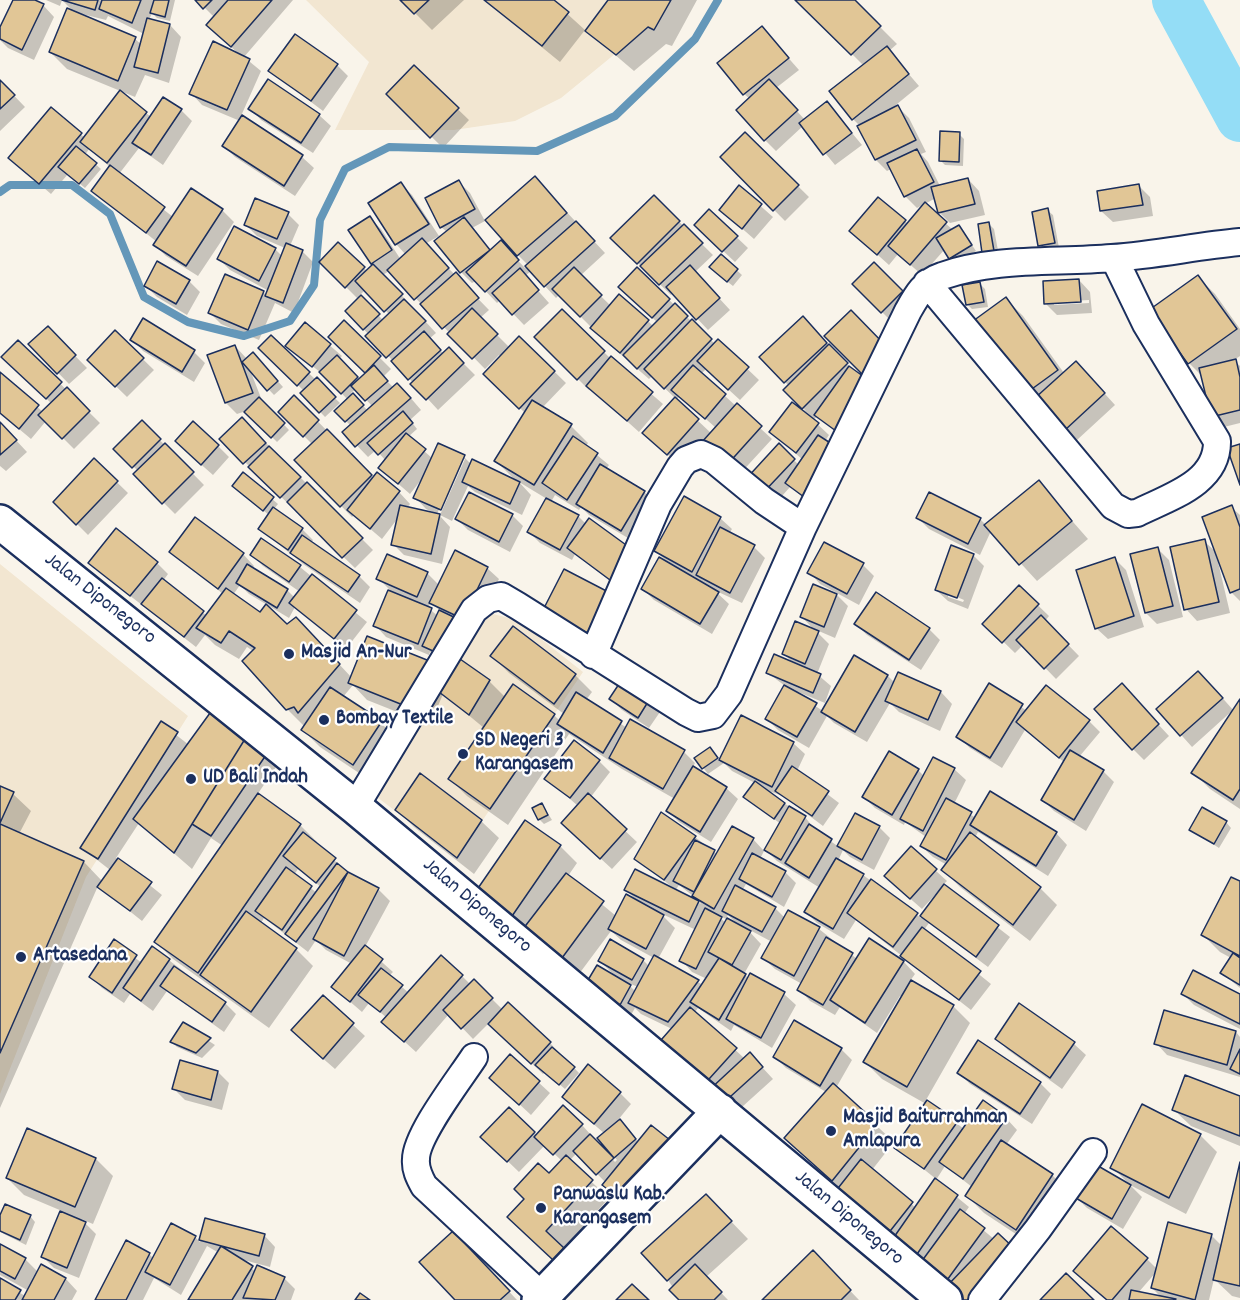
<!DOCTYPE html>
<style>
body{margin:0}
canvas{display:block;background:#f9f4ea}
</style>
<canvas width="1240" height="1300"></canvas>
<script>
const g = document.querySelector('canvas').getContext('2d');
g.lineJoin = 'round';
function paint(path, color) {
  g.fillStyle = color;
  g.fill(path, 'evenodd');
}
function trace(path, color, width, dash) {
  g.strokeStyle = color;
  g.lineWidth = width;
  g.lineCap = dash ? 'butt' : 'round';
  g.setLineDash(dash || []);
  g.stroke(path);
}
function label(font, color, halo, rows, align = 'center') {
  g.font = font + ' Dekko,sans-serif';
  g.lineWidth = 4.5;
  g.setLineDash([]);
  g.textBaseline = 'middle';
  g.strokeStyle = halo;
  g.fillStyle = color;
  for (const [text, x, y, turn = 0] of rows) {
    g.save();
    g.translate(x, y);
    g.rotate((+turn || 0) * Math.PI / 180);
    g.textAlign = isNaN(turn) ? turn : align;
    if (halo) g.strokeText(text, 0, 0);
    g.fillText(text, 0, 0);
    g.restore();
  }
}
paint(new Path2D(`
 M306 0H671L654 30 648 27 561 98 515 121 454 130H335L369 62Z
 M0 564 188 716 86 877 0 1094Z
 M489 613 517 620 583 672 457 858 373 794Z`), '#f2e6d1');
paint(new Path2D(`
 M15 0H32L43 5 54 17 34 60 8 48 0 40V31Z
 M46 0H175L170 21 157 18 152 13 149 20 170 25 181 37 169 83 145 75 135 97 67 69 50 52 68 10 135 39 142 45 144 34 108 16 106 20 74 12 62 0 60 6Z
 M197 0H293L244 57 261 71 241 116 302 157 314 168 295 196 235 157 224 146 240 121 202 105 191 93 240 55 219 36 215 18Z
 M402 0H464L432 30Z
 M484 0H552L585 30 560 62Z
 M610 0H697L672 46 666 44 634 71 587 31Z
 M798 0H853L897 44 889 51 919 86 891 109 898 107 909 118 926 152 921 154 928 162 940 186 968 179 979 191 985 215 950 223 939 212 936 198 917 208 905 196 891 169 887 171 876 160 860 126 853 119 864 66Z
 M762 28 799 70 776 88 805 120 827 103 862 145 835 165 803 126 776 151 765 140 750 99 744 94Z
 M337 65 348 76 323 111 270 71Z
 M414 67 469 120 443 148 388 94Z
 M0 81 25 107 0 131Z
 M250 108 319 115 331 126 313 153 261 120Z
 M51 110 85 138 146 113 151 117 181 110 192 121 163 165 139 148 119 174 173 217 191 190 222 210 234 222 198 276 166 256 155 245 157 242 93 191 110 167 89 149 85 155 101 169 85 188 68 174 51 194 22 169Z
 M745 134 809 197 785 221 722 157Z
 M959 134 964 139 963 166 945 165 940 160Z
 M459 182 470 193 485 221 472 228 491 251 501 243 525 268 528 265 518 255 546 190 605 253 580 276 611 306 648 321 654 327 658 323 631 298 637 269 715 344 718 341 759 380 740 400 706 369 701 374 772 439 738 476 701 441 679 465 656 444 676 399 652 376 649 379 603 339 559 295 556 298 531 271 525 276 549 303 524 325 500 300 497 303 476 281 472 283 461 272 447 232 441 227ZM680 396 716 428 712 434 676 400Z
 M401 184 412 195 439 236 425 244 489 310 480 318 510 348 520 338 566 383 542 408 571 426 588 443 586 446 609 465 606 469 644 492 656 503 633 541 589 515 581 507 579 510 555 495 551 502 578 516 586 524 622 590 575 554 572 560 540 543 529 532 547 499 519 482 531 495 522 515 475 492 468 486 452 521 440 515 465 459H462L437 514 426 509 415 497 421 480 410 494 380 468 386 461 376 450 368 457 344 432 351 426 336 411 348 400 325 376 287 346 305 324 342 356 339 359 360 380 367 373 330 337 344 322 391 369 383 377 394 388 409 396 421 410 410 420 417 429 408 437 432 458 464 457 471 464 517 482 496 461 525 413 485 374 501 357 499 355 485 369 389 271 383 275 436 333 429 339 444 354 449 349 475 375 438 410 347 311 358 299 321 262 339 244 367 271 374 265 351 231 370 218 381 229 401 260 406 255 396 244 370 204ZM365 290 390 315 384 321 359 296ZM356 389 373 407 368 411 351 393Z
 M1139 186 1150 197 1153 216 1113 222 1101 211Z
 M739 187 773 217 754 239 721 210Z
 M654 197 713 255 695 272 730 310 708 330 673 293 671 295 612 238Z
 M925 205 953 230 959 226 976 251 956 263 945 249 922 275 898 254 889 265 851 231 905 221 908 224Z
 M1047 210 1053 215 1059 248 1045 251 1040 245Z
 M709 211 748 248 735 262 707 236Z
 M288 214 299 225 290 246 302 251 313 262 294 313 275 303 259 340 221 324 210 313 263 292 267 296 269 291 230 270 219 259 275 249 282 256 285 248 257 236 245 224Z
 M989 224 994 229 999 256 989 257 984 252Z
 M721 256 742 275 733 286 716 273Z
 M874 264 913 303 893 323 854 284Z
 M1198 277 1215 294 1240 329V356L1234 360 1240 366V423L1224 427 1212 416 1203 377 1189 363Z
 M1079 280 1090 292 1092 313 1057 315 1046 304ZM1089 300V303L1054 305V302Z
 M189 281 200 292 187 315 157 297 145 285Z
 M980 284 985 289 988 307 972 309 967 304Z
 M1006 299 1023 316 1064 373 1087 374 1115 405 1077 440 1026 393Z
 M562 311 611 359 663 404 639 432 590 388 589 390 536 337Z
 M851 312 898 360 873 386 848 441 818 416 813 420 829 435 825 441 816 507 790 487 774 505 758 491 779 446 799 465 803 460 771 432 792 404 806 411 785 390 789 386 761 357 814 329 854 372 874 383 827 336Z
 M48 328 87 368 69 384 30 344Z
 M115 332 154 370 127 397 89 360Z
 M271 337 340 403 325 417 302 393 304 391 260 348Z
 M132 339 194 352 205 363 194 382 143 351Z
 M18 342 100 423 74 449 46 421 31 439 0 413V374L43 412 52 404 3 357Z
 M235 346 247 359H258L283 387 274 395 250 370 263 403 289 430 277 442 246 411 237 414 226 403Z
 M294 397 374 479 377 475 399 492 410 504 407 508 440 516 450 527 442 564 404 555 393 544 398 518 382 539 354 515 352 517 297 461 313 445 280 412Z
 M142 422 204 485 175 514 135 474 138 471 116 449Z
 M0 423 27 452 6 471 0 466Z
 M253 430 373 550 355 568 221 439Z
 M218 446 229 457 213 475 188 453Z
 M94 460 128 493 88 535 55 502Z
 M243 474 278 504 274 509 302 529 313 540 311 543 359 576 370 587 360 603 303 564 260 529 269 515 239 491Z
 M1038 482 1088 539 1037 581 991 531 980 555 929 529 918 518 980 519 986 525Z
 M1231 507 1240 515V601L1231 592 1218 562 1230 613 1197 621 1186 609 1204 541 1217 553Z
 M512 515 523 526 510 552 468 530 457 519Z
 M720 518 732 529 729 534 754 547 765 558 742 603 714 590 729 604 712 634 654 600 643 589 668 563 656 551Z
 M196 519 243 554 254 566 252 569 287 590 295 598 300 592 263 566 252 555 261 540 300 567 367 622 346 649 295 607 289 618 249 594 240 585 233 595 261 614 313 636 352 678 431 663 448 680 457 667 430 652 429 655 386 637 375 625 390 590 378 578 388 556 428 574 440 586 487 568 499 579 458 659 489 681 505 697 554 715 560 721 564 714 509 673 492 656 513 628 575 675 592 692 586 700 627 728 684 752 695 763 693 767 726 788 738 799 711 842 679 822 668 811 675 799 622 769 569 734 508 825 467 796 449 778 484 728 443 694 430 725 367 700 353 685 343 697 381 723 398 740 371 781 320 747 303 730 305 727 287 709 253 651 247 647 239 659 215 645 205 635 196 647 102 574 157 563 168 574 163 581 207 616 223 594 171 552ZM431 602 440 611 438 616 428 608Z
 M1158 549 1169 560 1183 617 1157 624 1146 613Z
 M973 555 984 566 968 609 948 601 936 590ZM948 593 964 600 963 602 948 597Z
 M1115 559 1126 570 1144 627 1108 639 1096 628Z
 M863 565 874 576 859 605 820 584 809 572Z
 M814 586 837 595 848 606 835 638 814 629 829 644 817 674 831 686 825 703 798 692 797 694 823 711 854 657 888 676 895 683 899 674 941 692 952 704 940 731 899 712 890 703 867 742 834 723 827 716 809 748 778 730 767 719 785 686 768 673 794 664 784 654 816 632 802 617Z
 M1019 587 1049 616 1045 621 1079 656 1056 679 1023 645 1015 653 985 624Z
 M617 598 628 609 608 648 556 621Z
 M856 624 929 629 940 640 921 670 867 635Z
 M1210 684 1234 711 1240 702V809L1210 789 1193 772 1233 710 1192 747 1158 709Z
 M990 685 1027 711 1089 721 1100 732 1079 757 1103 771 1114 782 1086 831 1054 811 1043 800 1065 763 1025 730 1002 768 970 748 958 737Z
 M1133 697 1169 736 1144 760 1133 749Z
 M650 698 662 709 649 728 622 710 611 699Z
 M742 717 793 743 805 754 797 771 839 803 823 826 783 796 763 789 805 817 816 831 839 847 855 815 879 827 890 838 874 870 850 857 843 850 838 861 863 875 921 918 937 896 935 895 922 909 897 887 911 848 947 881 943 885 1010 937 988 967 929 923 924 930 991 984 971 1010 856 920 844 939 817 923 806 912 820 888 777 861 766 850 781 824 750 802 755 783 732 771 724 763 708 774 696 758 715 754 720 762Z
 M161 723 189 745 265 756 276 767 257 795 300 825 317 842 316 844 345 870 378 889 390 901 365 947 393 972 389 976 409 993 462 976 471 985 474 981 503 1010 550 1043 579 1073 565 1089 545 1072 543 1074 489 1023 473 1039 449 1014 416 1052 395 1033 387 1018 369 1003 362 1012 333 987 352 964 326 950 316 940 308 952 264 918 261 923 296 949 313 966 269 1028 173 959 156 942 223 846 211 838 192 869 139 823 116 858 162 895 142 921 98 886 0 1108V787L13 794 31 811 19 834 84 862 102 881 110 870 82 848ZM298 869 321 887 317 893 294 875Z
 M599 761 610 772 590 798 637 842 612 869 574 834 578 806 546 778Z
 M954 769 966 780 954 804 976 818 1056 833 1067 845 1048 876 978 832 975 838 1040 888 1057 905 1030 941 960 887 943 870 947 865 933 857 921 846 926 837 905 822 904 825 875 808 864 797 918 770 924 776Z
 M421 775 481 821 499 838 474 874 414 827 397 810Z
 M542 804 552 820 544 824 539 819Z
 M526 822 560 846 577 863 568 876 616 916 638 902 626 890 672 887 636 858 695 837 717 854 753 839 764 851 760 859 785 872 796 883 784 907 746 884 742 891 775 908 785 918 819 929 857 959 870 940 904 962 915 974 910 981 953 1006 970 1023 926 1100 964 1129 1006 1118 1017 1130 1006 1145 1052 1175 1069 1192 1034 1246 984 1213 967 1196 972 1187 945 1166 936 1180 969 1207 964 1214 994 1239 990 1300H959L786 1138 826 1092 786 1068 775 1057 841 1049 852 1060 836 1088 894 1142 872 1170 916 1208 936 1179 896 1147 926 1104 882 1079 865 1062 903 997 900 996 877 1033 840 1007 835 1015 810 1001 799 989 802 984 775 969 763 958 772 942 746 928 761 944 744 974 749 979 751 975 784 994 796 1005 772 1048 734 1025 731 1031 698 1008 695 1012 745 1059 761 1066 773 1079 732 1116 672 1029 641 1014 635 1008 631 1015 598 996 615 976 600 961 643 960 649 966 654 958 621 940 611 931 579 974 493 911ZM679 885 693 896 701 904 675 891ZM660 913 696 930 681 960 692 972 707 979 703 985 658 959 675 928ZM728 915 738 925V926L726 919ZM720 916 728 920 726 923 719 917ZM626 982 638 987 636 992Z
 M1226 822 1231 828 1219 848 1191 830Z
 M1240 883V988L1222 973 1231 958 1220 952 1203 935Z
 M114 942 142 963 153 948 225 1003 236 1014 224 1032 167 991 153 1011 130 994 124 1003 102 988 91 977Z
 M1182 993 1240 996V1029L1194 1005Z
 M323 997 365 1036 335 1069 304 1042Z
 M1020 1005 1074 1044 1086 1055 1062 1089 1008 1050 997 1039Z
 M1165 1012 1236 1032 1240 1037V1077L1167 1055 1156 1043Z
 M183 1024 215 1045 202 1058 177 1047 172 1042Z
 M510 1056 550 1093 531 1115 503 1089Z
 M218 1072 229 1083 222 1110 185 1100 174 1089Z
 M959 1073 1040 1083 1051 1094 1032 1124 970 1084Z
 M620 1093 631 1104 618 1120 639 1143 638 1214 604 1185 606 1183 577 1153 569 1161 609 1198 563 1249 580 1266 571 1275 526 1234 549 1175 562 1161 545 1145 519 1172 494 1148 509 1109 537 1135 582 1125 615 1162 617 1160 599 1139 605 1134 575 1108Z
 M1240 1098V1146L1191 1126 1173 1109Z
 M1200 1135 1217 1152 1186 1214 1130 1185 1142 1197 1123 1229 1087 1208 1076 1197 1129 1184 1112 1167Z
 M96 1159 113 1176 93 1224 81 1219 96 1234 79 1278 54 1268 43 1257 62 1211 24 1195 7 1178Z
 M1240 1169V1298L1232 1296 1214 1279 1209 1300H1108L1147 1259 1157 1269 1169 1224 1212 1236 1222 1246ZM1157 1271 1152 1288 1162 1298 1138 1293Z
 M723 1213 748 1239 706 1277 728 1300H681L668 1280Z
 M30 1216 35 1222 26 1245 0 1232V1218Z
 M206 1220 264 1235 275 1247 270 1267 240 1259 256 1272 284 1278 295 1289 291 1300H190L219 1253 207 1246 181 1295 154 1278 143 1300H97L149 1254 154 1259 195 1237 200 1242Z
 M0 1245 26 1260 39 1273 42 1266 66 1279 77 1291 72 1300H0V1280L25 1296 29 1291 0 1275Z
 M470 1250 517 1300H457Z
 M813 1252 859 1300H764Z`), '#0003');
trace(new Path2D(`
 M0 192 10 185H72L110 214 144 297 188 322 244 336 290 321 314 285 320 220 345 169 389 147 537 151 615 116 695 39 718 0`), '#6497b9', 8);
trace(new Path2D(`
 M1176 0 1240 118`), '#94ddf6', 48);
const building = new Path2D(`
 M13 0H35L44 4 22 50 0 39V27Z
 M62 0H98L95 10Z
 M102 0H141L132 23 99 9Z
 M154 0H169L165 17 150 13Z
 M195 0H212L203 9Z
 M228 0H272L231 47 206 25Z
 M400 0H429L414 14Z
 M484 0H554L569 12 542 46Z
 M608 0H671L654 30 648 27 616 55 585 31Z
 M795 0H855L881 26 851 55Z
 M67 8 136 37 118 81 49 52Z
 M147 18 170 24 158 73 134 67Z
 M762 26 789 58 743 95 717 63Z
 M295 34 338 64 311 101 268 71Z
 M213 41 250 59 227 110 189 94Z
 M887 46 909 74 852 120 829 91Z
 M414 65 459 108 430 138 386 94Z
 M268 79 320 114 301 143 248 109Z
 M769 79 798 110 764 141 736 110Z
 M0 80 15 95 0 109Z
 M120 90 147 112 107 163 80 142Z
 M163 97 182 109 151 155 132 143Z
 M827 101 852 133 823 155 799 123Z
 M898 105 916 140 875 160 857 126Z
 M51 107 82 133 39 184 8 158Z
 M242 115 303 155 284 186 222 146Z
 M940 131 960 132 959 162 939 161Z
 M745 132 799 185 773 211 720 157Z
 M76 146 97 163 79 184 58 167Z
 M917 149 934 182 904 197 887 163Z
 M110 165 165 207 146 233 91 191Z
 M535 176 567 213 517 256 485 220Z
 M968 178 975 204 938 213 931 187Z
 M459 180 475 209 440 228 425 198Z
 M401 182 429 224 395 245 368 203Z
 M1139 184 1143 205 1100 211 1097 191Z
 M739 185 762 204 742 229 719 210Z
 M191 188 223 209 186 266 153 245Z
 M654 195 680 221 637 264 610 238Z
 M878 197 906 220 877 255 849 231Z
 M255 198 289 212 277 239 244 225Z
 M925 202 947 222 910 265 888 246Z
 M1048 208 1055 243 1038 246 1032 212Z
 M709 209 738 236 722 252 694 225Z
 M370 216 392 250 371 264 348 230Z
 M464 217 490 250 460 273 434 241Z
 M576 221 595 241 544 287 525 266Z
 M989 222 994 251 982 253 978 224Z
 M684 224 703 243 659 285 640 266Z
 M959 225 972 245 949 259 936 238Z
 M234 226 276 248 259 281 217 259Z
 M422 238 449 268 414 300 387 270Z
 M501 240 519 260 485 292 466 272Z
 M338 242 365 267 345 288 319 262Z
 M286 243 303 250 283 303 265 296Z
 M721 254 738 269 727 282 709 267Z
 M157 261 190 280 176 304 144 286Z
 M874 262 903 291 881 313 852 284Z
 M373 264 403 294 384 312 355 281Z
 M690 265 720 298 696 320 666 287Z
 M574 267 602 295 580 317 552 289Z
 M637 267 670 299 652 318 618 287Z
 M520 268 539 290 512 315 492 293Z
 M456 272 479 298 442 329 420 304Z
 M225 274 264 291 248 330 208 313Z
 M1198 275 1237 329 1188 364 1149 310Z
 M1079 279 1081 302 1044 304 1043 281Z
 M980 282 984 302 966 305 962 285Z
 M619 294 649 320 620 353 590 328Z
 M361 295 380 314 363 330 345 311Z
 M1006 297 1058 370 1025 394 973 321Z
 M404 299 426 321 386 358 365 336Z
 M675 303 688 316 637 369 623 355Z
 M472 308 498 334 472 359 447 334Z
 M562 309 605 351 577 380 534 337Z
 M851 310 888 348 862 374 824 336Z
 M803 316 827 343 784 383 759 357Z
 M143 318 195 350 182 372 130 340Z
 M692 319 712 339 664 389 644 369Z
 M344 320 381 356 365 373 328 337Z
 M305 322 331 344 312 367 285 346Z
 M48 326 76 355 57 374 28 344Z
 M115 330 144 358 115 387 87 360Z
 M424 331 441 350 408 380 391 361Z
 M271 335 310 372 297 386 258 348Z
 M519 336 555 371 519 409 483 374Z
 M718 339 749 367 728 390 697 361Z
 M18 340 62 382 46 399 1 357Z
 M829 344 848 363 802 409 783 390Z
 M235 345 253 393 225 403 207 355Z
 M449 347 464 363 426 400 410 384Z
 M253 352 278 381 267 391 242 362Z
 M337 355 358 377 341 394 319 372Z
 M611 356 653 392 627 421 586 386Z
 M1236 359 1240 377V410L1211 417 1199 368Z
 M1076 361 1105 393 1065 430 1035 398Z
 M374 365 388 381 365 401 351 386Z
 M693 365 726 394 705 419 671 390Z
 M849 366 871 382 836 431 814 415Z
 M0 372 39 405 19 429 0 413Z
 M317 377 336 397 319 413 300 393Z
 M397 383 411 398 355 447 342 432Z
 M67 387 90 411 62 439 38 415Z
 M353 393 364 405 345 422 334 411Z
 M294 395 319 420 303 437 278 412Z
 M259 397 285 423 271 438 244 412Z
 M675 397 699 419 667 455 642 433Z
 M532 400 572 424 534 485 494 461Z
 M792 402 819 423 796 453 769 432Z
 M737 403 762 426 726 466 701 443Z
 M403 411 413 423 378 455 367 443Z
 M242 417 266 443 243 464 219 439Z
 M142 420 161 439 132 468 113 449Z
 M193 421 219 445 201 465 175 441Z
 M0 422 17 440 0 455Z
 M327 429 372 475 340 507 294 460Z
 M406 433 426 449 398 484 378 468Z
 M818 435 838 448 804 497 785 483Z
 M573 436 598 453 567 500 542 483Z
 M165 443 194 472 162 504 133 474Z
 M438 443 465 455 441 510 413 498Z
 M779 443 795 459 761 495 745 480Z
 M1240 444V485L1227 448Z
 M269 446 301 477 280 498 248 467Z
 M94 458 118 481 76 525 53 502Z
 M472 459 520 482 510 504 462 482Z
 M600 464 645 491 621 531 576 504Z
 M243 472 274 497 263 511 232 486Z
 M377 472 400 491 370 529 347 510Z
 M1039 480 1072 521 1019 565 984 525Z
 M307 482 363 538 342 558 287 502Z
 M469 492 513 514 499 542 455 519Z
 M929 492 981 518 968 544 916 518Z
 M684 496 721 517 692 572 654 551Z
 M546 498 579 515 560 550 527 532Z
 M400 505 440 514 431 554 391 545Z
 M1232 505 1240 527V589L1230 593 1202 517Z
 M273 507 303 528 288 550 258 529Z
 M195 517 244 553 218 589 169 552Z
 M589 518 633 550 610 580 567 548Z
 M720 527 755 545 730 593 696 575Z
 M116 528 158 562 130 596 88 563Z
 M302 535 360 575 348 592 290 553Z
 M261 538 301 565 289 582 250 555Z
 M1205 539 1219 602 1184 610 1170 547Z
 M824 542 864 563 847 594 807 573Z
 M951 545 974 554 957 598 935 590Z
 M1158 547 1173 606 1145 613 1130 554Z
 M455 550 488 567 463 619 429 603Z
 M387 554 428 572 417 597 376 579Z
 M659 557 719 592 700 624 641 589Z
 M1115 557 1134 616 1095 629 1076 570Z
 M247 564 288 589 277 608 236 583Z
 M564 569 618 597 597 638 543 610Z
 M312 574 357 610 334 639 289 603Z
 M162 578 204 611 184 637 141 604Z
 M813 584 837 594 824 627 800 617Z
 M1019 585 1039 604 1002 643 982 624Z
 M226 588 260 612 266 604 287 624 296 617 340 664 298 713 294 707 286 710 242 661 255 648 229 631 221 643 196 628Z
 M388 590 432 608 418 644 373 626Z
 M876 592 930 628 909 660 854 624Z
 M439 610 460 620 444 656 422 646Z
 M1041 615 1069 644 1044 669 1016 640Z
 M795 621 819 631 805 664 782 654Z
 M513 626 576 674 554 704 490 656Z
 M367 636 432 662 413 709 348 683Z
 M774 654 821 674 813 693 766 673Z
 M854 655 888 675 855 732 821 712Z
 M460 659 490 680 469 715 439 692Z
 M1198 671 1223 698 1180 736 1156 709Z
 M898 672 941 691 928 720 885 701Z
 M623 678 651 697 638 718 609 699Z
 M989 683 1023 704 990 758 956 737Z
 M1122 683 1159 724 1132 750 1094 709Z
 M513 684 555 714 490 809 448 779Z
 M784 685 817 703 797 737 765 719Z
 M1046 685 1090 720 1059 758 1016 722Z
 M330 687 382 721 353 765 301 730Z
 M576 692 622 721 603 753 557 724Z
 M1240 699V789L1233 800 1191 773Z
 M210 713 245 739 174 853 133 819Z
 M741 715 794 742 772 787 719 760Z
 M630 719 685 750 663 789 609 758Z
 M161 721 178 732 98 859 80 848Z
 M245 739 266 755 211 836 192 824Z
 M574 740 600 760 570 798 544 779Z
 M710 747 718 758 702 769 694 758Z
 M1070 750 1104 770 1074 820 1041 800Z
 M889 751 919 769 892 815 862 797Z
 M933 757 955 768 923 831 900 819Z
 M693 766 727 787 700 832 666 811Z
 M792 766 829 791 812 816 775 791Z
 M420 773 482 820 457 858 395 810Z
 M755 781 785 803 774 819 743 797Z
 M0 786 14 792 0 823Z
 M990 791 1057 832 1036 866 970 825Z
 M258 793 301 824 198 973 154 942Z
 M588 793 627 829 600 859 561 823Z
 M946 798 972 812 946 860 920 846Z
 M542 803 548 815 538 820 532 808Z
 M789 806 806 816 781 860 764 850Z
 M1202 807 1227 821 1214 844 1189 830Z
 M661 812 696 836 664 880 634 859Z
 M855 813 880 826 862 860 837 846Z
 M525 820 561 845 510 919 474 894Z
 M0 824 84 861 0 1053Z
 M809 824 832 839 809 878 785 863Z
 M732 826 754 838 714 909 692 896Z
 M303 832 336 858 316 883 283 856Z
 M970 832 1041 887 1013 925 941 870Z
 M695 840 715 850 694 892 673 881Z
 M911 846 937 869 910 899 884 876Z
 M752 853 786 871 772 897 739 879Z
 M118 858 152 882 130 911 97 887Z
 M836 858 864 874 833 929 804 912Z
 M337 863 348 872 296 942 285 934Z
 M286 867 312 886 282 930 255 911Z
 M635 869 699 901 689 922 624 890Z
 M348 872 379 888 344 956 313 939Z
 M566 873 604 901 562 958 523 929Z
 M1231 877 1240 881V956L1201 935Z
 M871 879 918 913 893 947 847 913Z
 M944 884 999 925 976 957 920 916Z
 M735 885 776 907 762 932 722 911Z
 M626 894 664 915 646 949 608 929Z
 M705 908 722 917 696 969 679 961Z
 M788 910 820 927 794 976 761 958Z
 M246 911 297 948 251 1012 200 975Z
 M727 918 751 931 732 965 708 952Z
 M922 927 981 971 959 1000 900 956Z
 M826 937 853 953 823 1005 797 990Z
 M869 938 904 961 865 1023 830 1000Z
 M114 939 137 955 112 993 89 977Z
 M610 939 644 959 632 980 598 961Z
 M365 945 383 959 350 1002 331 987Z
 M152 946 170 959 141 1001 123 988Z
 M1233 953 1240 958V985L1220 973Z
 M441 955 463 975 404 1042 381 1022Z
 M654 955 699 980 668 1022 628 1003Z
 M719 958 746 974 719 1020 690 1002Z
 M597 965 631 985 620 1005 585 985Z
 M174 966 226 1002 212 1022 160 986Z
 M381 968 403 985 380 1012 358 995Z
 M1193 970 1240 994V1024L1181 994Z
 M750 973 785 992 761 1038 726 1019Z
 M474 979 493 998 461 1029 443 1010Z
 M911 980 954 1005 907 1087 863 1062Z
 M323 995 354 1023 323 1059 291 1030Z
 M508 1002 551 1042 531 1064 488 1024Z
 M1019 1003 1075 1042 1050 1078 995 1039Z
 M690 1007 737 1048 700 1089 654 1048Z
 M1164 1010 1236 1031 1227 1065 1154 1044Z
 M794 1020 842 1048 820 1086 773 1057Z
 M183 1022 211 1038 196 1053 170 1042Z
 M978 1040 1041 1082 1020 1114 957 1073Z
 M552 1047 575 1067 559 1085 535 1065Z
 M1240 1049V1074L1230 1069Z
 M750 1052 763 1067 720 1106 707 1092Z
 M510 1054 540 1081 519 1105 489 1078Z
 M180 1060 218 1071 211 1100 172 1089Z
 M588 1064 621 1092 594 1124 562 1097Z
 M1185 1075 1240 1096V1136L1172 1110Z
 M833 1083 878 1124 832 1181 784 1138Z
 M927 1100 958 1121 924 1169 894 1148Z
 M983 1100 1007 1117 963 1179 939 1162Z
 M1142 1104 1201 1134 1169 1198 1110 1168Z
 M563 1105 583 1124 553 1155 534 1137Z
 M509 1107 535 1132 507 1162 480 1137Z
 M620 1119 636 1139 614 1158 597 1138Z
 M651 1125 675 1144 626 1204 602 1185Z
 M27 1128 96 1158 75 1207 6 1178Z
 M590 1134 614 1158 596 1175 573 1151Z
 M1001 1140 1053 1174 1016 1230 965 1196Z
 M566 1155 593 1180 546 1231 564 1248 553 1260 507 1217 524 1199 514 1189 538 1163 549 1173Z
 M861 1159 913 1202 887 1235 835 1192Z
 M1240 1162V1286L1213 1280Z
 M1093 1163 1131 1185 1112 1219 1074 1197Z
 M935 1178 958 1195 915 1257 892 1240Z
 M706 1194 732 1221 667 1281 641 1253Z
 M5 1204 31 1215 20 1240 0 1231V1215Z
 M960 1209 985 1228 942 1287 916 1269Z
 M60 1211 86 1222 67 1268 41 1257Z
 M205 1218 265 1234 259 1256 199 1240Z
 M1168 1222 1212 1234 1195 1300 1151 1288Z
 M171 1223 196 1236 170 1285 145 1272Z
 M1111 1226 1148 1258 1112 1300H1107L1073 1271Z
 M453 1231 510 1291 500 1300H455L419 1262Z
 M998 1233 1016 1250 968 1300H957L945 1288Z
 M126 1240 150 1253 126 1300H95Z
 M0 1244 26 1258 15 1279 0 1271Z
 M221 1246 253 1266 232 1300H188Z
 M813 1250 851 1290 841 1300H762Z
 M41 1264 66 1278 54 1300H22Z
 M695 1264 722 1292 714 1300H679L669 1290Z
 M257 1265 285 1277 275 1300 243 1298Z
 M1066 1273 1094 1300H1040Z
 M0 1278 21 1290 15 1300H0Z
 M632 1284 649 1300H616Z
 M1131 1290 1176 1299 1175 1300H1129Z
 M360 1293 370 1300H355Z`);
paint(building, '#e1c696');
trace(building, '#1b2f5e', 1.5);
const street = new Path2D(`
 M927 283 1113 506 1128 514 1137 513C1169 497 1218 483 1217 441L1146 324 1114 258
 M593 655 658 504 680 467 686 460 701 454 714 460 764 501 803 527
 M355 807 474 610 488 599 501 596 518 606 686 712 698 718 713 715 729 694 803 527 908 311C917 295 924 282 942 276 995 257 1057 263 1112 258 1155 255 1197 246 1240 242
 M474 1057C459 1080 416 1135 416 1159 415 1169 419 1177 424 1186L542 1296
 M982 1300 1038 1229 1093 1152`);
const secondary = new Path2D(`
 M0 522 355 807 945 1300
 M539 1300 720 1111`);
trace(street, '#1b2f5e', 30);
trace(secondary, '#1b2f5e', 38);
trace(street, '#fff', 26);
trace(secondary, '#fff', 33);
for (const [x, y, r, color] of [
 [289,654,6,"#1b2f5e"],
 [324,720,6,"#1b2f5e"],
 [463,754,6,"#1b2f5e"],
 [191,779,6,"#1b2f5e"],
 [21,957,6,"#1b2f5e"],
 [831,1131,6,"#1b2f5e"],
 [541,1208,6,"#1b2f5e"]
]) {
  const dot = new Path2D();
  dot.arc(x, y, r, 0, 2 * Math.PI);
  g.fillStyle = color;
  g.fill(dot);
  trace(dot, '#fff', 2);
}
label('21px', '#1b2f5e', '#fff', [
 ["Jalan Diponegoro",99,600,38],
 ["Jalan Diponegoro",476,907,40],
 ["Jalan Diponegoro",848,1219,40]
]);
label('bold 21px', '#1b2f5e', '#fff', [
 ["Masjid An-Nur",301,654],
 ["Bombay Textile",336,720],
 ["SD Negeri 3",475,742],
 ["Karangasem",475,766],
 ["UD Bali Indah",203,779],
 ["Artasedana",33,957],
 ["Masjid Baiturrahman",843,1119],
 ["Amlapura",843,1143],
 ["Panwaslu Kab.",553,1196],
 ["Karangasem",553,1220]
], 'left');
</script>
